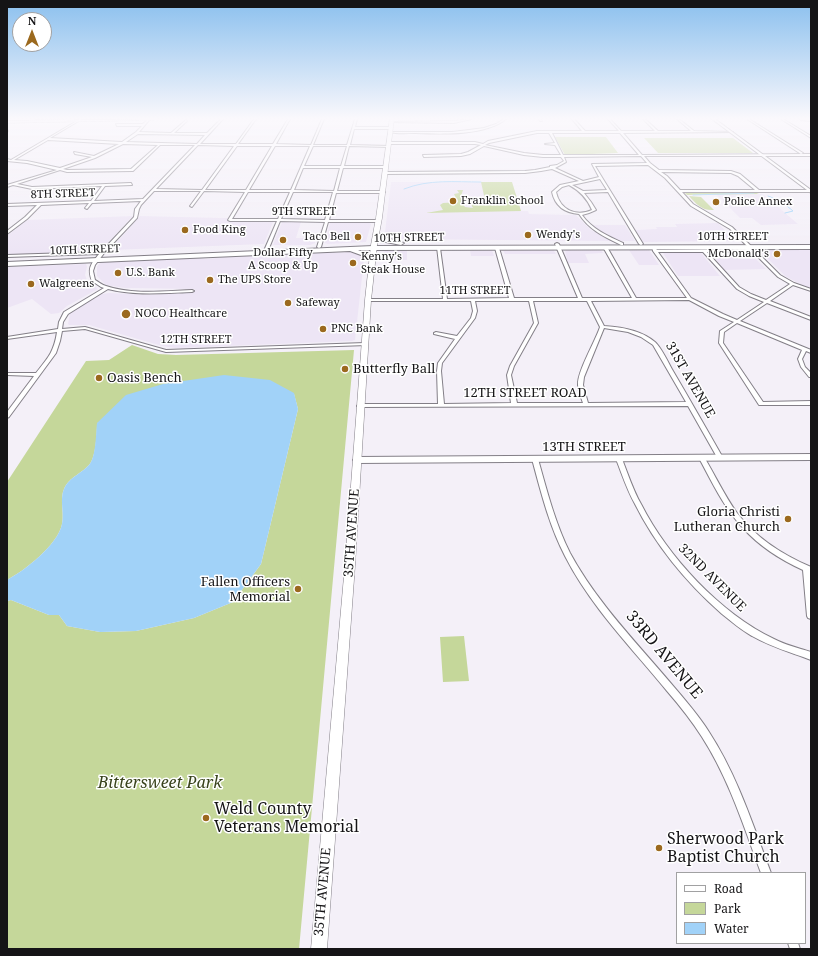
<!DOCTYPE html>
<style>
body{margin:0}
#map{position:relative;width:818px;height:956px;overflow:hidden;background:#f4f0f8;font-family:"Noto Serif",serif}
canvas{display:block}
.frame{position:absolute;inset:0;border:8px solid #151416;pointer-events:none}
.legend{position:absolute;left:676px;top:872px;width:130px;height:72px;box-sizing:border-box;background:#fff;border:1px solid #a1a1a2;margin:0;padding:5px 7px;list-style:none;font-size:12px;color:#151416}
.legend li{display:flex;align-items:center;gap:8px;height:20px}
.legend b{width:20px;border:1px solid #a1a1a2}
.north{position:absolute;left:12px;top:12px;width:40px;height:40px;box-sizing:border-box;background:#fff;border:1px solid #a1a1a2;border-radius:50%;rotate:0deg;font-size:11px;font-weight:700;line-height:16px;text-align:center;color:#151416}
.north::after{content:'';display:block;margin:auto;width:14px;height:18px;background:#9b691e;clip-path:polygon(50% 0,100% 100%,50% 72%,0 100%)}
</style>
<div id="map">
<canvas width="818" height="956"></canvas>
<div class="frame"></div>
<ul class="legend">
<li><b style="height:5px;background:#fff"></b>Road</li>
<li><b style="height:11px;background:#c5d79a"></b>Park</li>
<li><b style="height:11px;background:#a1d2f8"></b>Water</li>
</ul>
<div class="north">N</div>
</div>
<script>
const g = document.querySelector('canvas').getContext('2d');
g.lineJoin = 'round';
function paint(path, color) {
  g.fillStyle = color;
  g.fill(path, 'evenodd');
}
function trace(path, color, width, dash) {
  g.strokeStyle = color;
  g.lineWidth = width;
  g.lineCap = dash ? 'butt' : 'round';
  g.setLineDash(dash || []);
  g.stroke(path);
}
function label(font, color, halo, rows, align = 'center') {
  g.font = font + ' "Noto Serif",serif';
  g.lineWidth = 3;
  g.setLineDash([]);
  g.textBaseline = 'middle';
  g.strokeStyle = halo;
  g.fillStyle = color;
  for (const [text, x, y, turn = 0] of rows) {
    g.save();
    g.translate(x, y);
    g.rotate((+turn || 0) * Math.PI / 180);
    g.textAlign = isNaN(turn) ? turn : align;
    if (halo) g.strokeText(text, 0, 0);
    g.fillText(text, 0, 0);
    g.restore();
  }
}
paint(new Path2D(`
 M391 182H512L521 211H528L529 214 576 215 591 230 612 241 390 239 385 236V232Z
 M716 194H763L798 224 761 225 752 218H740Z
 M133 216 101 250 7 255V236L27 220Z
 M140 216 224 218H228L227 221 273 222 264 244 112 250 111 249Z
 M282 222H301L296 238H316L315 243 310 245H273Z
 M330 223H369L371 224 366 242 328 244 325 243V241Z
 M718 223 735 241 643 242 635 230 657 229 656 227H677L675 224Z
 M592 225H625L635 241H620L608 236Z
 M487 249 492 250 494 256H471L470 250Z
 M502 249H553L556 254H505Z
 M597 249 601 250 603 253 585 254 589 263H568L565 251 568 250Z
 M407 250V260H381L382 253 385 251Z
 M629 250H649L659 265H639Z
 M764 250H811V288L800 284 785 276 761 252Z
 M350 252 361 255 364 259 355 340 352 341 175 348 162 346 89 325H69L68 324 70 313 78 307 102 294 110 293 147 295 193 293 195 289 125 288 106 285 97 276V267L99 264 103 262 200 258 208 259 224 257Z
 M668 252 701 253 720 276H678L663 253Z
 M711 252 750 253 766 269 724 270Z
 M86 264 87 267 85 275 87 280 98 289 67 306 59 313 51 314 32 299 7 308V267Z`), '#ede5f5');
paint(new Path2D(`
 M555 137H606L618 153 565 155Z
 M644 138H733L753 153H658Z
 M481 182H512L521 211 426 213 443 210 440 205 443 203 458 202 454 194 459 193 457 190H463L461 196 463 200H462L465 202 463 204 465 207 473 208 470 203H475L469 202 485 200Z
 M754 192 759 194 687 195 685 193Z
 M689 196 701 197 714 210C702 211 696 204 689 196Z
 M132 345 158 354 176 355 354 350 299 949H7V601L11 600 49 615H59L67 626 100 632 136 631 194 618 233 602 261 564 298 409 294 394 97 423C97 432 96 458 89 465 83 472 71 477 66 485 58 498 65 511 62 524 58 545 24 571 7 580V482L86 361 109 360Z
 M464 636 469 681 443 682 440 637Z`), '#c5d79a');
paint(new Path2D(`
 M224 375 270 380 294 393 298 409 261 564 233 602 194 618 136 631 100 632 67 626 59 615H49L11 600 7 601V580C24 571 58 545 62 524 65 511 58 498 66 485 71 477 83 472 89 465 96 458 96 432 97 423L126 395 163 384Z`), '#a1d2f8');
trace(new Path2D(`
 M404 189C429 179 455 182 481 182
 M693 195 754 193
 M768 196 781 201 793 211 785 213`), '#a1d2f8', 1);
const minor = new Path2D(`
 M80 119H82L50 138 122 142 136 132 142 126H117L116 124H143L148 119H150L139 132 171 133 186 120 187 121 174 133H207L221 119H223L200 144H236L254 119H256L238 144H273L288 119H290L276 144 311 145 322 119H324L313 145H347L355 119H357L355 127H392L391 129H354L350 145 390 146 389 147 349 146 344 166H385L386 167 385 168H343L337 191H383L385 192 383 193H336L329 220H380V222H328L321 247 319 248 317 247 325 222 280 221 267 253 265 254 263 253 277 221H230L228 220 245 192 204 191 192 207 190 206 201 191H154L141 205 139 209 137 218 105 252 95 265 93 271 95 280C99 282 102 285 106 286 132 295 165 291 192 290L194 291 192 292C164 293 135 296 108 289L68 314 63 322 62 329 85 327 166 350 365 343H367V345L166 352 85 329 62 331 60 341 56 353 9 417 7 418V412L34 376 7 375V373H36C48 358 54 352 57 332L7 339V337L58 329 59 322 64 312 104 288 101 287 92 281C87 268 91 264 99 254L7 257V255L101 252 134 217 135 209 141 201 92 203 87 209 85 208 89 203 41 205 27 219 7 234V231L25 217 37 205 7 206V204L91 201 102 186 32 189 13 185 7 187V185L57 170 27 163 7 161V159L11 160ZM138 134 205 135 197 144 126 142ZM48 140 119 144 94 156 74 152 75 154 92 157 60 168 27 161 14 160ZM123 144 158 145 131 169 67 170 63 169 95 158ZM160 145H195L143 199 94 201 105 186 132 185 131 183 32 187 17 184 60 170 67 172 133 171ZM198 145 234 146 202 190 156 189ZM237 146H272L246 190H205ZM275 146H310L291 190H249ZM313 146H347L341 166H304ZM303 168H340L334 191 294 190ZM248 192H290L278 219H232ZM293 192H333L325 220 281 219Z
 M471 119 454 123 391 122 454 121 469 119Z
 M504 119H506C485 136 441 134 415 133 407 133 397 134 390 132H452L469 130 484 128 496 124Z
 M539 119H541L542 121H540Z
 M572 119H574L585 131H619L608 119H610L621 131H655L643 119H645L658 131H691L677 119H679L694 131 733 132 623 133 642 155 811 154V156H644L650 163 659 170 731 171 740 174 759 190H811V192H682L693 204 732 227 780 275 794 283 811 289V291L793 285 770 301 811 317V320L767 303 740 321 811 350V353L806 351 802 359 805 367 811 373V377H809L801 367 798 359 802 350 737 323 724 332 723 343 763 402 811 401V405H759L719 343 720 331 734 322 719 316 689 300 591 301 604 326C621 327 641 330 655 342 661 347 669 364 673 371 690 400 706 428 723 458L722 459H718L688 406 358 407 357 406 358 405 360 404H438L437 371 438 363 455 339 434 334V333L436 332 457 336 471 318 473 311 471 301H368L366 300 368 299H443L437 247 440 248 447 299 509 298 495 248 497 247 499 248 514 298H578L555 244 557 243 559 244 582 298H632L603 247 604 246 607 247 636 298H687L653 251 652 246H654L657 250 750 249 730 229 691 206 665 178 648 165 595 166 643 244 641 245 639 244 608 192 584 193 591 202 596 210 589 213 582 215C592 229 608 236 623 243V245H621C605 237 589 230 579 214 565 213 555 206 552 192L560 185 579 181 552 169 541 171 525 173 385 174 384 173 385 172 525 171 535 170 550 167V166L557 165 564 161 561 157H543L524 155 484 146 470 154 461 156 424 157 423 155 461 154 468 152 481 145 475 144H389L388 143 389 142H475L483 144 488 141 537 131H582ZM537 133H549L555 143 545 144 555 145 561 155H543L524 153 485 145 489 143ZM552 133H620L639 155H563ZM641 156 647 163 592 164 599 177 583 181 555 168 566 162 564 157ZM661 172 731 173 738 176 755 190H680L667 176ZM600 179 607 190 583 191 572 185ZM569 185C580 191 587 198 592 210 576 217 560 210 556 192L562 187ZM752 251 778 277 790 284 766 300 751 294 739 287 707 252ZM658 252H703L737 289 749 296 764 302 737 320 723 314 691 298ZM475 301H529L534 323 510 366 507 375 511 403 444 404 441 371 442 363 475 318 477 311ZM533 301H587L600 327C595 342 577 372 578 385 578 391 581 397 583 403H517L511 375 514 366 538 323ZM604 328 628 332 641 337 653 345 686 402 588 403 583 385 584 377Z
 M747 119H749L803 153 801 154Z
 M781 119H783L811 136V138Z
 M800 119H811V121L801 120Z
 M7 129 8 131 7 132Z
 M702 456 704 457C715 475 724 495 737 513 756 538 783 555 811 567V573H810L811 582V619L808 618 807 616 803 570C781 560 759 546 743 528 724 508 712 482 699 458Z
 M535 457 538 459C547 491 555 523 570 553 597 603 638 644 674 687 686 701 699 716 709 732 737 775 753 825 771 873H761C744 827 729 779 702 737 692 721 680 706 667 691 632 648 591 607 565 556 549 525 541 492 532 459Z
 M619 457 622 459C628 474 633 490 641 504 668 557 720 613 774 639 785 645 799 648 811 652V660C790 652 771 647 752 636 741 630 731 621 722 614 687 583 656 546 635 504 627 490 622 474 616 459Z
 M788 943H798L800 949H790Z`);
const tertiary = new Path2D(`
 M712 119H715L811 190V193Z
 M811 454V460L357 463 353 460 357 457Z`);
const secondary = new Path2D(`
 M155 119 154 120 7 123V121Z
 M390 119H394L382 218 377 245 371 300 355 565 327 949H311L345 565 365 300 371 245 376 218Z`);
const primary = new Path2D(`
 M374 233H378L390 239 404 243 401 245 386 242 374 235Z
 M811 245V249L373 250H358L365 253 374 260 375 261 372 263 361 255 350 251 7 266V262L373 246Z`);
trace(minor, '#837f87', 2);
trace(tertiary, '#837f87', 2);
trace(secondary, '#837f87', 1);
trace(primary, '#837f87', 2);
paint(minor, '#fff');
paint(tertiary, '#fff');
paint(secondary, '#fff');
paint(primary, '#fff');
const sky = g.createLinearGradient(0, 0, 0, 252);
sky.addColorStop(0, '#8bc0ee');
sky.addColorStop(0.47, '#faf8fc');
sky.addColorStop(1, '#faf8fc00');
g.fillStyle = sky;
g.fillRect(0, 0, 818, 252);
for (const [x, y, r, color] of [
 [453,201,4,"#9b691e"],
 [716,202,4,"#9b691e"],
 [185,230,4,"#9b691e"],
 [528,235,4,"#9b691e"],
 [358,237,4,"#9b691e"],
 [283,240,4,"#9b691e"],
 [777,254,4,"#9b691e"],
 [353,263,4,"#9b691e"],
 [118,273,4,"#9b691e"],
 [210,280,4,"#9b691e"],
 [31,284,4,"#9b691e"],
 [288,303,4,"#9b691e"],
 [126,314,5,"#9b691e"],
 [323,329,4,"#9b691e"],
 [345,369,4,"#9b691e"],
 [99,378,4,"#9b691e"],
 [788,519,4,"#9b691e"],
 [298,589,4,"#9b691e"],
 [206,818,4,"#9b691e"],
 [659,848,4,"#9b691e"]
]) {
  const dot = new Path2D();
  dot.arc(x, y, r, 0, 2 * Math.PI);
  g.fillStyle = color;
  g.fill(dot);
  trace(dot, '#fff', 1.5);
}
label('11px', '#151416', '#fff', [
 ["8TH STREET",63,194,-2],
 ["9TH STREET",304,212],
 ["10TH STREET",733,237],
 ["10TH STREET",409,238,-1],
 ["10TH STREET",85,250,-2],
 ["11TH STREET",475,291],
 ["12TH STREET",196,340]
]);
label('11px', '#151416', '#fff', [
 ["Franklin School",461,201],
 ["Police Annex",724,202],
 ["Food King",193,230],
 ["Wendy's",536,235],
 ["Taco Bell",350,237,"right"],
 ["Dollar Fifty",283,253,"center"],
 ["A Scoop & Up",283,266,"center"],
 ["McDonald's",769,254,"right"],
 ["Kenny's",361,257],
 ["Steak House",361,270],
 ["U.S. Bank",126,273],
 ["The UPS Store",218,280],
 ["Walgreens",39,284],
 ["Safeway",296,303],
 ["NOCO Healthcare",135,314],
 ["PNC Bank",331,329]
], 'left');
label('13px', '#151416', '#fff', [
 ["Butterfly Ball",353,369],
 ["Oasis Bench",107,378],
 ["Gloria Christi",780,512,"right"],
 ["Lutheran Church",780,527,"right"],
 ["Fallen Officers",290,582,"right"],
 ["Memorial",290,597,"right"]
], 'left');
label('13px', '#151416', '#fff', [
 ["31ST AVENUE",690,380,60],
 ["12TH STREET ROAD",525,393],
 ["13TH STREET",584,447],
 ["35TH AVENUE",352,533,-86],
 ["32ND AVENUE",712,578,45],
 ["35TH AVENUE",323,892,-85]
]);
label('16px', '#151416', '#fff', [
 ["33RD AVENUE",664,655,50]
]);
label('italic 16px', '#39431c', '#fff', [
 ["Bittersweet Park",160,783]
]);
label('16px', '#151416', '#fff', [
 ["Weld County",214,809],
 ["Veterans Memorial",214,827],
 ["Sherwood Park",667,839],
 ["Baptist Church",667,857]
], 'left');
</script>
